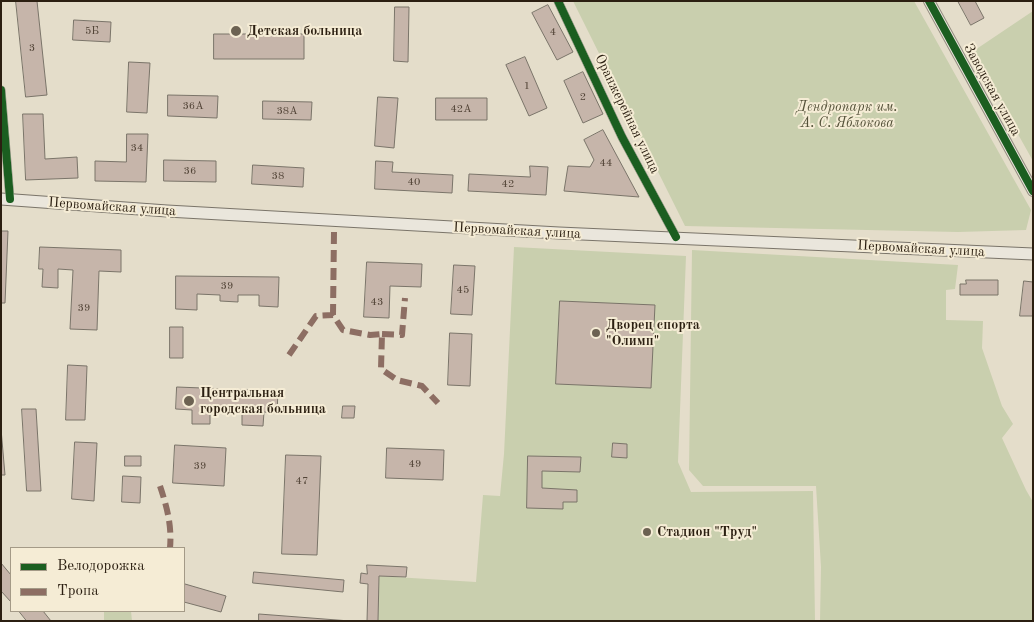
<!DOCTYPE html>
<meta charset="utf-8">
<style>
body{margin:0}
#map{position:relative;width:1034px;height:622px;overflow:hidden;background:#e4ddca;font-family:"Old Standard TT",serif}
canvas{display:block}
.frame{position:absolute;inset:0;border:2px solid #2b1f11;pointer-events:none}
.legend{position:absolute;left:10px;top:547px;width:175px;height:65px;box-sizing:border-box;background:#f5ecd5;border:1px solid #a49a87;margin:0;padding:6px 9px;list-style:none;font-size:15px;color:#2b1f11}
.legend li{display:flex;align-items:center;gap:10px;height:25px}
.legend b{width:25px;border:1px solid #a49a87}
</style>
<div id="map">
<canvas width="1034" height="622"></canvas>
<div class="frame"></div>
<ul class="legend">
<li><b style="height:6px;background:#1b5e20"></b>Велодорожка</li>
<li><b style="height:6px;background:#8d6e63"></b>Тропа</li>
</ul>
</div>
<script>
const g = document.querySelector('canvas').getContext('2d');
g.lineJoin = 'round';
function paint(path, color) {
  g.fillStyle = color;
  g.fill(path, 'evenodd');
}
function trace(path, color, width, dash) {
  g.strokeStyle = color;
  g.lineWidth = width;
  g.lineCap = dash ? 'butt' : 'round';
  g.setLineDash(dash || []);
  g.stroke(path);
}
function label(font, color, halo, rows, align = 'center') {
  g.font = font + ' "Old Standard TT",serif';
  g.lineWidth = 4;
  g.setLineDash([]);
  g.textBaseline = 'middle';
  g.strokeStyle = halo;
  g.fillStyle = color;
  for (const [text, x, y, turn = 0] of rows) {
    g.save();
    g.translate(x, y);
    g.rotate((+turn || 0) * Math.PI / 180);
    g.textAlign = isNaN(turn) ? turn : align;
    if (halo) g.strokeText(text, 0, 0);
    g.fillText(text, 0, 0);
    g.restore();
  }
}
paint(new Path2D(`
 M573 1H914L1031 210 1026 230 958 232 685 226Z
 M1033 11V161L972 52Z
 M514 247 686 256 678 462 691 492 813 491 815 621H378L379 576 476 582 483 495 500 496 504 454Z
 M692 250 958 265 955 289 946 290V320L983 321 982 348 1002 406 1013 424 1002 438 1026 490 1033 502V621H820L821 567 816 486H703L689 470Z
 M104 611H131L132 621H104Z`), '#c9cfae');
const building = new Path2D(`
 M16 1H37L47 95 26 97Z
 M958 1H975L984 18 971 25Z
 M548 5 573 52 557 60 532 13Z
 M395 7H409L408 62 394 61Z
 M74 20 111 22 110 42 73 40Z
 M214 34H304V59H214Z
 M525 57 547 108 529 116 506 65Z
 M129 62 150 63 147 113 127 112Z
 M583 72 603 114 583 123 564 81Z
 M168 95 218 96 217 118 168 116Z
 M378 97 398 98 394 148 375 146Z
 M436 98H487V120H436Z
 M263 101 312 102 311 120 263 119Z
 M23 114H43L45 159 77 157 78 178 26 180Z
 M603 130 639 197 564 191 568 166 590 167 594 160 584 140Z
 M127 134H148L146 182 95 181V161L126 162Z
 M164 160 216 161V182L164 181Z
 M376 161 393 162 392 172 453 175 452 193 375 189Z
 M253 165 304 168 303 187 252 184Z
 M530 166 548 167 546 195 468 191 469 174 530 177Z
 M1 231H8L5 303H1Z
 M40 247 121 250V272L99 271 97 330 70 329 73 270 58 269V288L42 287 43 269H39Z
 M367 262 422 264 421 287 390 286 389 318 364 317Z
 M454 265 475 266 472 315 451 314Z
 M176 276 279 277 278 307 259 306V295H238V302L220 301V295L197 294V310L176 309Z
 M966 280H998V295H960V284H966Z
 M1024 281 1033 282V316H1020Z
 M560 301 655 305 651 388 556 384Z
 M170 327H183V358H170Z
 M450 333 472 334 470 386 448 385Z
 M68 365 87 366 85 420H66Z
 M177 387 278 391 277 413 264 412 263 426 242 425V412L210 411V424H192V410L176 409Z
 M343 406H355L354 418H342Z
 M22 409H36L41 491H27Z
 M1 429 5 475H1Z
 M75 442 97 443 94 501 72 499Z
 M613 443 627 444V458L612 457Z
 M175 445 226 448 224 486 173 483Z
 M387 448 444 450 443 480 386 478Z
 M286 455 321 456 317 555 282 554Z
 M125 456H141V466H125Z
 M528 456 581 457 580 472 542 471V488L577 490V502H563V509L527 508Z
 M123 476 141 477 140 503 122 502Z
 M1 563 11 575V602L1 591Z
 M367 565 407 567 406 577 379 576 378 621H367L368 584 360 583 361 573 367 574Z
 M254 572 344 580 343 592 253 583Z
 M185 584 226 596 221 612 184 602Z
 M19 611H43L51 621H27Z
 M259 614 350 621H259Z`);
paint(building, '#c6b5aa');
trace(building, '#7a7469', 1);
const minor = new Path2D(`
 M558 1 622 137 676 237
 M1 90 10 199`);
const tertiary = new Path2D(`
 M929 1 1033 191`);
const secondary = new Path2D(`
 M1 199 167 211 559 233 1033 254`);
trace(minor, '#948e81', 9);
trace(tertiary, '#948e81', 12);
trace(secondary, '#7a7469', 13);
trace(minor, '#eae6dc', 8);
trace(tertiary, '#eae6dc', 10);
trace(secondary, '#eae6dc', 11);
trace(new Path2D(`
 M334 232 333 315 343 330 370 335 382 334 381 369 397 380 422 386 438 403
 M382 334 402 335 405 298
 M289 355 316 316 333 315
 M160 486C167 507 172 526 170 548`), '#8d6e63', 6, [12, 6]);
trace(new Path2D(`
 M558 1 622 137 676 237
 M929 1 1033 191
 M1 90 10 199`), '#1b5e20', 8);
for (const [x, y, r, color] of [
 [236,31,6,"#6c6252"],
 [596,333,5,"#6c6252"],
 [189,401,6,"#6c6252"],
 [647,532,5,"#6c6252"]
]) {
  const dot = new Path2D();
  dot.arc(x, y, r, 0, 2 * Math.PI);
  g.fillStyle = color;
  g.fill(dot);
  trace(dot, '#f5ecd5', 2);
}
label('11px', '#524437', null, [
 ["5Б",92,31],
 ["4",553,32],
 ["3",32,48],
 ["1",527,86],
 ["2",583,97],
 ["36А",193,106],
 ["42А",461,109],
 ["38А",287,111],
 ["34",137,148],
 ["44",606,163],
 ["36",190,171],
 ["38",278,176],
 ["40",414,182],
 ["42",508,184],
 ["39",227,286],
 ["45",463,290],
 ["43",377,302],
 ["39",84,308],
 ["49",415,464],
 ["39",200,466],
 ["47",302,481]
]);
label('bold 14px', '#2b1f11', '#f5ecd5', [
 ["Детская больница",247,31],
 ["Дворец спорта",606,325],
 ["\"Олимп\"",606,341],
 ["Центральная",200,393],
 ["городская больница",200,409],
 ["Стадион \"Труд\"",657,532]
], 'left');
label('14px', '#2b1f11', '#f5ecd5', [
 ["Заводская улица",992,90,61],
 ["Оранжерейная улица",627,114,64],
 ["Первомайская улица",112,207,4],
 ["Первомайская улица",517,231,3],
 ["Первомайская улица",921,249,3]
]);
label('italic 14px', '#545139', '#f5ecd5', [
 ["Дендропарк им.",847,107],
 ["А. С. Яблокова",847,123]
]);
</script>
